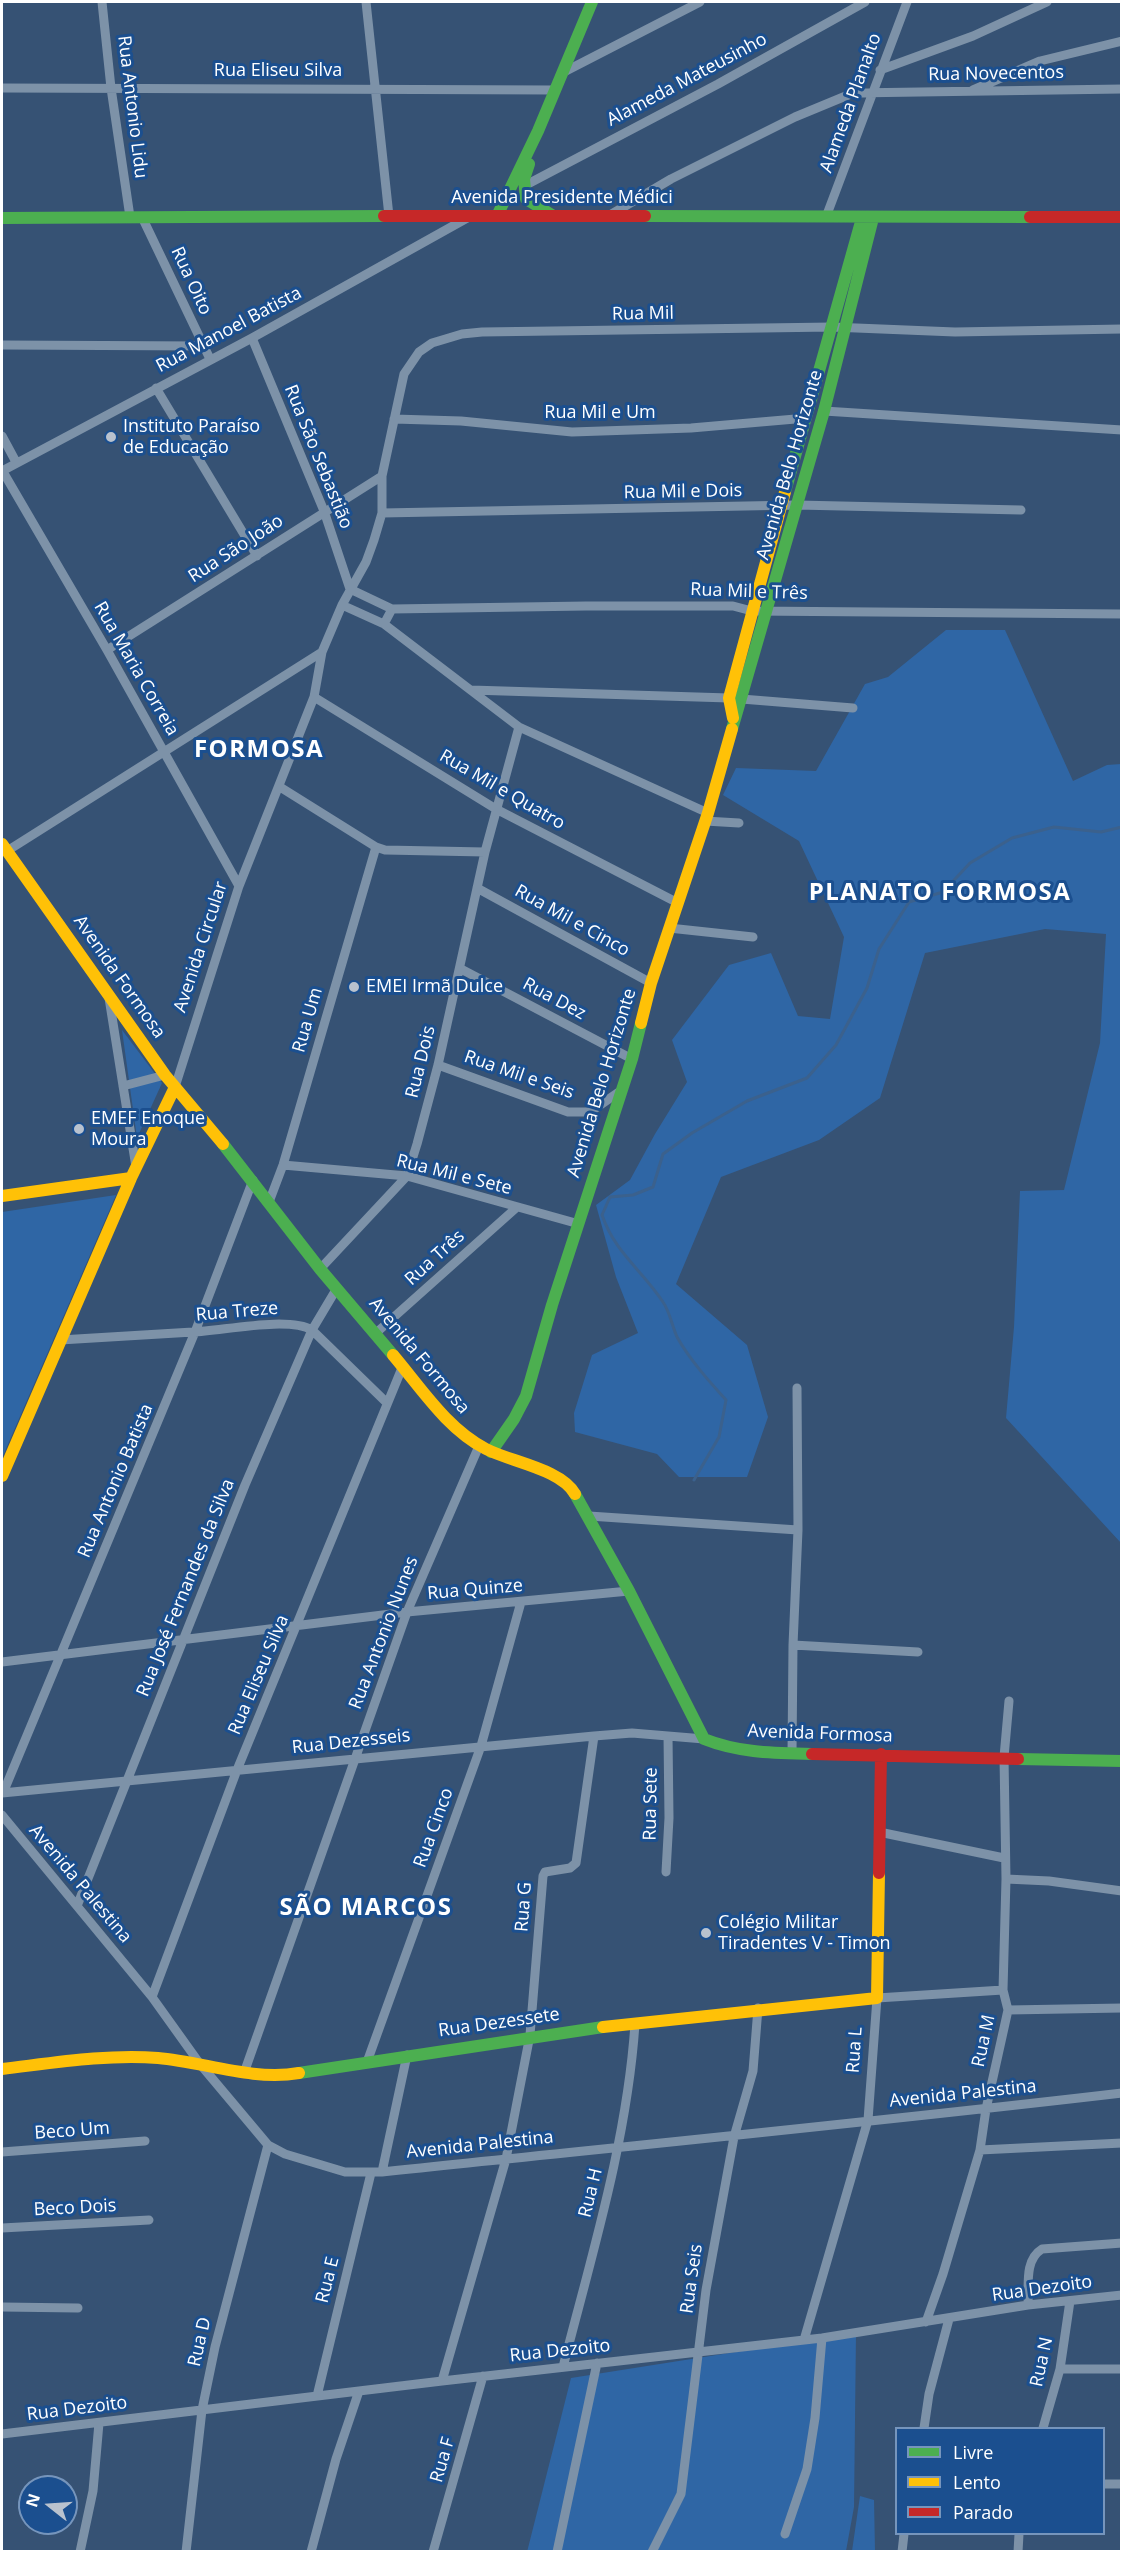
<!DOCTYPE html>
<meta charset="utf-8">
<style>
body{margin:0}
#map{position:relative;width:1123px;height:2553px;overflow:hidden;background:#365274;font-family:"Open Sans",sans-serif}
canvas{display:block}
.frame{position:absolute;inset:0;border:3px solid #fff;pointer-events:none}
.legend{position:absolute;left:895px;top:2427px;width:210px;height:108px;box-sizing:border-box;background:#1b4f8f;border:2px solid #7695bc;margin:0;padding:8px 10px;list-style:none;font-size:18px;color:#fff}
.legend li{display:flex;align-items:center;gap:12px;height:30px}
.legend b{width:30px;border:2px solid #7695bc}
.north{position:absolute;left:18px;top:2475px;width:60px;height:60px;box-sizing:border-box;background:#1b4f8f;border:2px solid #7695bc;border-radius:50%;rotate:287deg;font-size:16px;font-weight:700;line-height:24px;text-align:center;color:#fff}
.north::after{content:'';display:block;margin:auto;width:21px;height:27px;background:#b9c2ce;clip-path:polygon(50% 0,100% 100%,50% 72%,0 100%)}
</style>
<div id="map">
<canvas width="1123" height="2553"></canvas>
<div class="frame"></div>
<ul class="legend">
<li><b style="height:8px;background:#4caf50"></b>Livre</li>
<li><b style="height:8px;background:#ffc107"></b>Lento</li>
<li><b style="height:8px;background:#c62828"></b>Parado</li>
</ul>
<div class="north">N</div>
</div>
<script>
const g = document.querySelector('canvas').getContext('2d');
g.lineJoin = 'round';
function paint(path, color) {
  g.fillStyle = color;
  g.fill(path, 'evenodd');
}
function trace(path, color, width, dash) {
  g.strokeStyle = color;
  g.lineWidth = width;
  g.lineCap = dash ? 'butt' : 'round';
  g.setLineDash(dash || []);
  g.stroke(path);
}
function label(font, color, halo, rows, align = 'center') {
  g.font = font + ' "Open Sans",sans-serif';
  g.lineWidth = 6;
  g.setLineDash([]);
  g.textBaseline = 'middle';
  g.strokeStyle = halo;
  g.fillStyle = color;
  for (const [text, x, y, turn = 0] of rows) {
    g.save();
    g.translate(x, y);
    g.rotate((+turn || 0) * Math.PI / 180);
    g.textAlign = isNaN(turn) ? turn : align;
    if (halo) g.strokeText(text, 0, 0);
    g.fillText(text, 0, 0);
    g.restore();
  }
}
paint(new Path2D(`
 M946 630H1005L1073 781 1107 765 1121 764V1543L1006 1418 1014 1327 1020 1191 1064 1190 1100 1043 1106 934 1045 929 925 953 880 1098 819 1140 721 1177 676 1284 747 1345 768 1417 747 1477H679L657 1454 575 1432 574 1413 592 1355 638 1333 616 1277 596 1205 630 1180 655 1134 687 1082 672 1040 729 965 771 953 798 1016 830 1019 844 937 799 841 723 795 736 768 816 771 865 684 888 677Z
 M122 1030 162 1083 137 1138Z
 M116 1195 2 1458V1212Z
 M856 2333 854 2507 846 2551 527 2552 571 2378Z
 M860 2496 874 2500 875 2551H852Z`), '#2f66a5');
trace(new Path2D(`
 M694 1480 719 1437 726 1400C708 1380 690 1360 677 1337 672 1326 670 1312 663 1302 642 1270 615 1253 602 1215L610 1197 633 1195 653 1187 663 1154 692 1133 747 1101 807 1078 836 1045 867 988 879 949 909 902 943 892 970 863 1012 838 1054 827 1101 832 1122 827`), '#3b618d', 3);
trace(new Path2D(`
 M102 2 111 88 130 217
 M366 2 389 216
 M880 70 973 36 1047 2
 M564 72 700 2
 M2 88 555 90
 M973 90 1040 61 1122 41
 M524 186 718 84 865 2
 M610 215 671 179 795 117 853 93 1122 89
 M142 217 210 359
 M826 217 907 2
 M252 338 324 511 350 589
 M2 345 203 346
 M156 388 257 556
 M824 411 1122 430
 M394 419 461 421 572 432 691 428 807 418
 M2 436 16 462
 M2 470 107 650 239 886
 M2 471 252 338 469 217
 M382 513 797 505 1021 510
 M350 589 392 609
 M342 605 384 624 519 727 708 813
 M384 624 392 609 586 606H733L752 611 1122 614
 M107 650 382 476
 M471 690 729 698 853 708
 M314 697 496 809 678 903
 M280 787 376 847 385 850 485 852
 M705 821 739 823
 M7 851 322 652
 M477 888 651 983
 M669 928 753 937
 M461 969 632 1059
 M109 998 136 1167
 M438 1065 568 1112H590L619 1092
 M123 1086 165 1075
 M175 1087 239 886 314 697 322 652 342 605 366 562 374 540 382 513V476L404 374 419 352 432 343 462 334 482 332 832 327 955 332 1122 329
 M283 1165 407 1176 579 1224
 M269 1202 283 1165 376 847
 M320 1269 407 1176 417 1144 438 1065 485 852 519 727
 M376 1333 516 1208
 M60 1340C104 1337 149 1335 193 1332 222 1331 288 1316 312 1330L387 1403
 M589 1516 798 1530
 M793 1645 918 1652
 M2 1662 407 1612 629 1591
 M792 1754 793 1645 798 1530 797 1388
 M2 1793 594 1736 632 1733 704 1739
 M3 1793 195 1332 253 1180
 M2 1815 152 1997 200 2064 268 2145 285 2154 345 2172H382C629 2146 875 2122 1122 2093
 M879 1832 1004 1858
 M666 1872 669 1818 668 1736
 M1006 1879 1049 1881 1122 1891
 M77 1906 245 1485 312 1330 337 1288
 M152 1997 237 1770 402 1368
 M1008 2010 1122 2008
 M367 2062 481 1746 521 1602
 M244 2073 407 1612 479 1446
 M980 2150 1122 2143
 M2 2152 145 2141
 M382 2172 407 2055
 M2 2228 149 2220
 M1028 2305C1029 2286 1024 2260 1042 2249L1122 2243
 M2 2307 78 2308
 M926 2322 943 2274 980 2150 986 2109 1008 2010 1003 1990 1006 1879 1004 1757 1009 1701
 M804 2340 868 2120 877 1998 1003 1990
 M563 2367C592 2254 627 2141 635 2024
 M1060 2369H1122
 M442 2381 506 2159 530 2035 543 1876 545 1872 570 1868 576 1863 594 1736
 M317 2396 371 2173
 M924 2428 929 2394 949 2319
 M1043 2428 1060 2369 1070 2301
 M2 2434 442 2381 822 2338 1028 2305 1122 2295
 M1104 2484H1122
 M785 2534 807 2469 815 2418 822 2338
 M80 2552 93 2491 99 2423
 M186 2552 202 2410 215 2347 268 2145
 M311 2552 336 2459 359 2391
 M433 2552 483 2376
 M557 2552 597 2363
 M652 2552 681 2494 706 2290 734 2137 753 2071 758 2008
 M902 2552 904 2534
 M1018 2552 1019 2534`), '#7d92a8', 9);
trace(new Path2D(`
 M529 164 524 179 526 199 552 215
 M497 216 538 131 592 2
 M645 216 1030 217
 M2 218 384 216
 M785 492 862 218
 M732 729 824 411 873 218
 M223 1144 320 1269 393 1355
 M491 1452 514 1419 526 1396 552 1305 632 1059 641 1023
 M575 1494 629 1591 704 1739C739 1753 774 1753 812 1754
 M1018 1759 1122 1761
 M299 2073 603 2027`), '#4caf50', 12);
trace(new Path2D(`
 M733 718 729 698 785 492
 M2 844 165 1075 223 1144
 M641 1023 651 983 708 813 732 729
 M2 1196 131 1178
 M393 1355C421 1388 447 1429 486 1449 511 1462 561 1469 575 1494
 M2 1476 131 1178 175 1087
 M603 2027 877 1998 879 1873
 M2 2069C53 2063 106 2054 158 2058 204 2062 252 2081 299 2073`), '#ffc107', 12);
trace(new Path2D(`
 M384 216H645
 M1030 217H1122
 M812 1754 1018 1759
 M879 1873 881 1754`), '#c62828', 12);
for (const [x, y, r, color] of [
 [111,437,6,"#b9c2ce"],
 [354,987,6,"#b9c2ce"],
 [79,1129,6,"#b9c2ce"],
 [706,1933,6,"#b9c2ce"]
]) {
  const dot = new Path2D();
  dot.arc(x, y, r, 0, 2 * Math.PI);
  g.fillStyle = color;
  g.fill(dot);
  trace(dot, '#1b4f8f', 2);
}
label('18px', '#fff', '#1b4f8f', [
 ["Rua Eliseu Silva",278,71],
 ["Rua Novecentos",996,74,-1],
 ["Alameda Mateusinho",687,80,-28],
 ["Alameda Planalto",851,103,-70],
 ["Rua Antonio Lidu",132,107,83],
 ["Avenida Presidente Médici",562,198],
 ["Rua Oito",191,281,65],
 ["Rua Mil",643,314,-1],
 ["Rua Manoel Batista",229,330,-28],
 ["Rua Mil e Um",600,413],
 ["Rua São Sebastião",318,457,68],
 ["Avenida Belo Horizonte",790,465,-74],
 ["Rua Mil e Dois",683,492,-1],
 ["Rua São João",236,549,-33],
 ["Rua Mil e Três",749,592,2],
 ["Rua Maria Correia",136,669,60],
 ["Rua Mil e Quatro",502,790,30],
 ["Rua Mil e Cinco",572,921,29],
 ["Avenida Circular",201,947,-72],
 ["Avenida Formosa",119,977,55],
 ["Rua Dez",554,999,28],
 ["Rua Um",308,1020,-74],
 ["Rua Dois",421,1062,-76],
 ["Rua Mil e Seis",519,1075,19],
 ["Avenida Belo Horizonte",602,1083,-73],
 ["Rua Mil e Sete",454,1175,14],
 ["Rua Três",435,1258,-42],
 ["Rua Treze",237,1312,-5],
 ["Avenida Formosa",419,1356,50],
 ["Rua Antonio Batista",116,1481,-67],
 ["Rua José Fernandes da Silva",186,1588,-68],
 ["Rua Quinze",475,1590,-5],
 ["Rua Antonio Nunes",384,1633,-69],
 ["Rua Eliseu Silva",259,1675,-67],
 ["Avenida Formosa",820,1734,2],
 ["Rua Dezesseis",351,1742,-6],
 ["Rua Sete",651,1804,-89],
 ["Rua Cinco",434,1828,-70],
 ["Avenida Palestina",80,1884,50],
 ["Rua G",524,1907,-86],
 ["Rua Dezessete",499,2023,-8],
 ["Rua M",984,2041,-78],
 ["Rua L",855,2050,-86],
 ["Avenida Palestina",963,2094,-6],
 ["Beco Um",72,2131,-4],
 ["Avenida Palestina",480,2145,-6],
 ["Rua H",591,2193,-76],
 ["Beco Dois",75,2208,-3],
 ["Rua Seis",692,2279,-82],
 ["Rua E",328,2280,-76],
 ["Rua Dezoito",1042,2289,-8],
 ["Rua D",200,2342,-77],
 ["Rua Dezoito",560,2351,-6],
 ["Rua N",1042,2362,-78],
 ["Rua Dezoito",77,2409,-7],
 ["Rua F",443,2460,-74]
]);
label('18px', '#fff', '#1b4f8f', [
 ["Instituto Paraíso",123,427],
 ["de Educação",123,448],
 ["EMEI Irmã Dulce",366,987],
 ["EMEF Enoque",91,1119],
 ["Moura",91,1140],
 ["Colégio Militar",718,1923],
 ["Tiradentes V - Timon",718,1944]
], 'left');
g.letterSpacing = '1.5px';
label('bold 24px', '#fff', '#1b4f8f', [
 ["FORMOSA",259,750],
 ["PLANATO FORMOSA",940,893],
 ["SÃO MARCOS",366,1908]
]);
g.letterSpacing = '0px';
</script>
